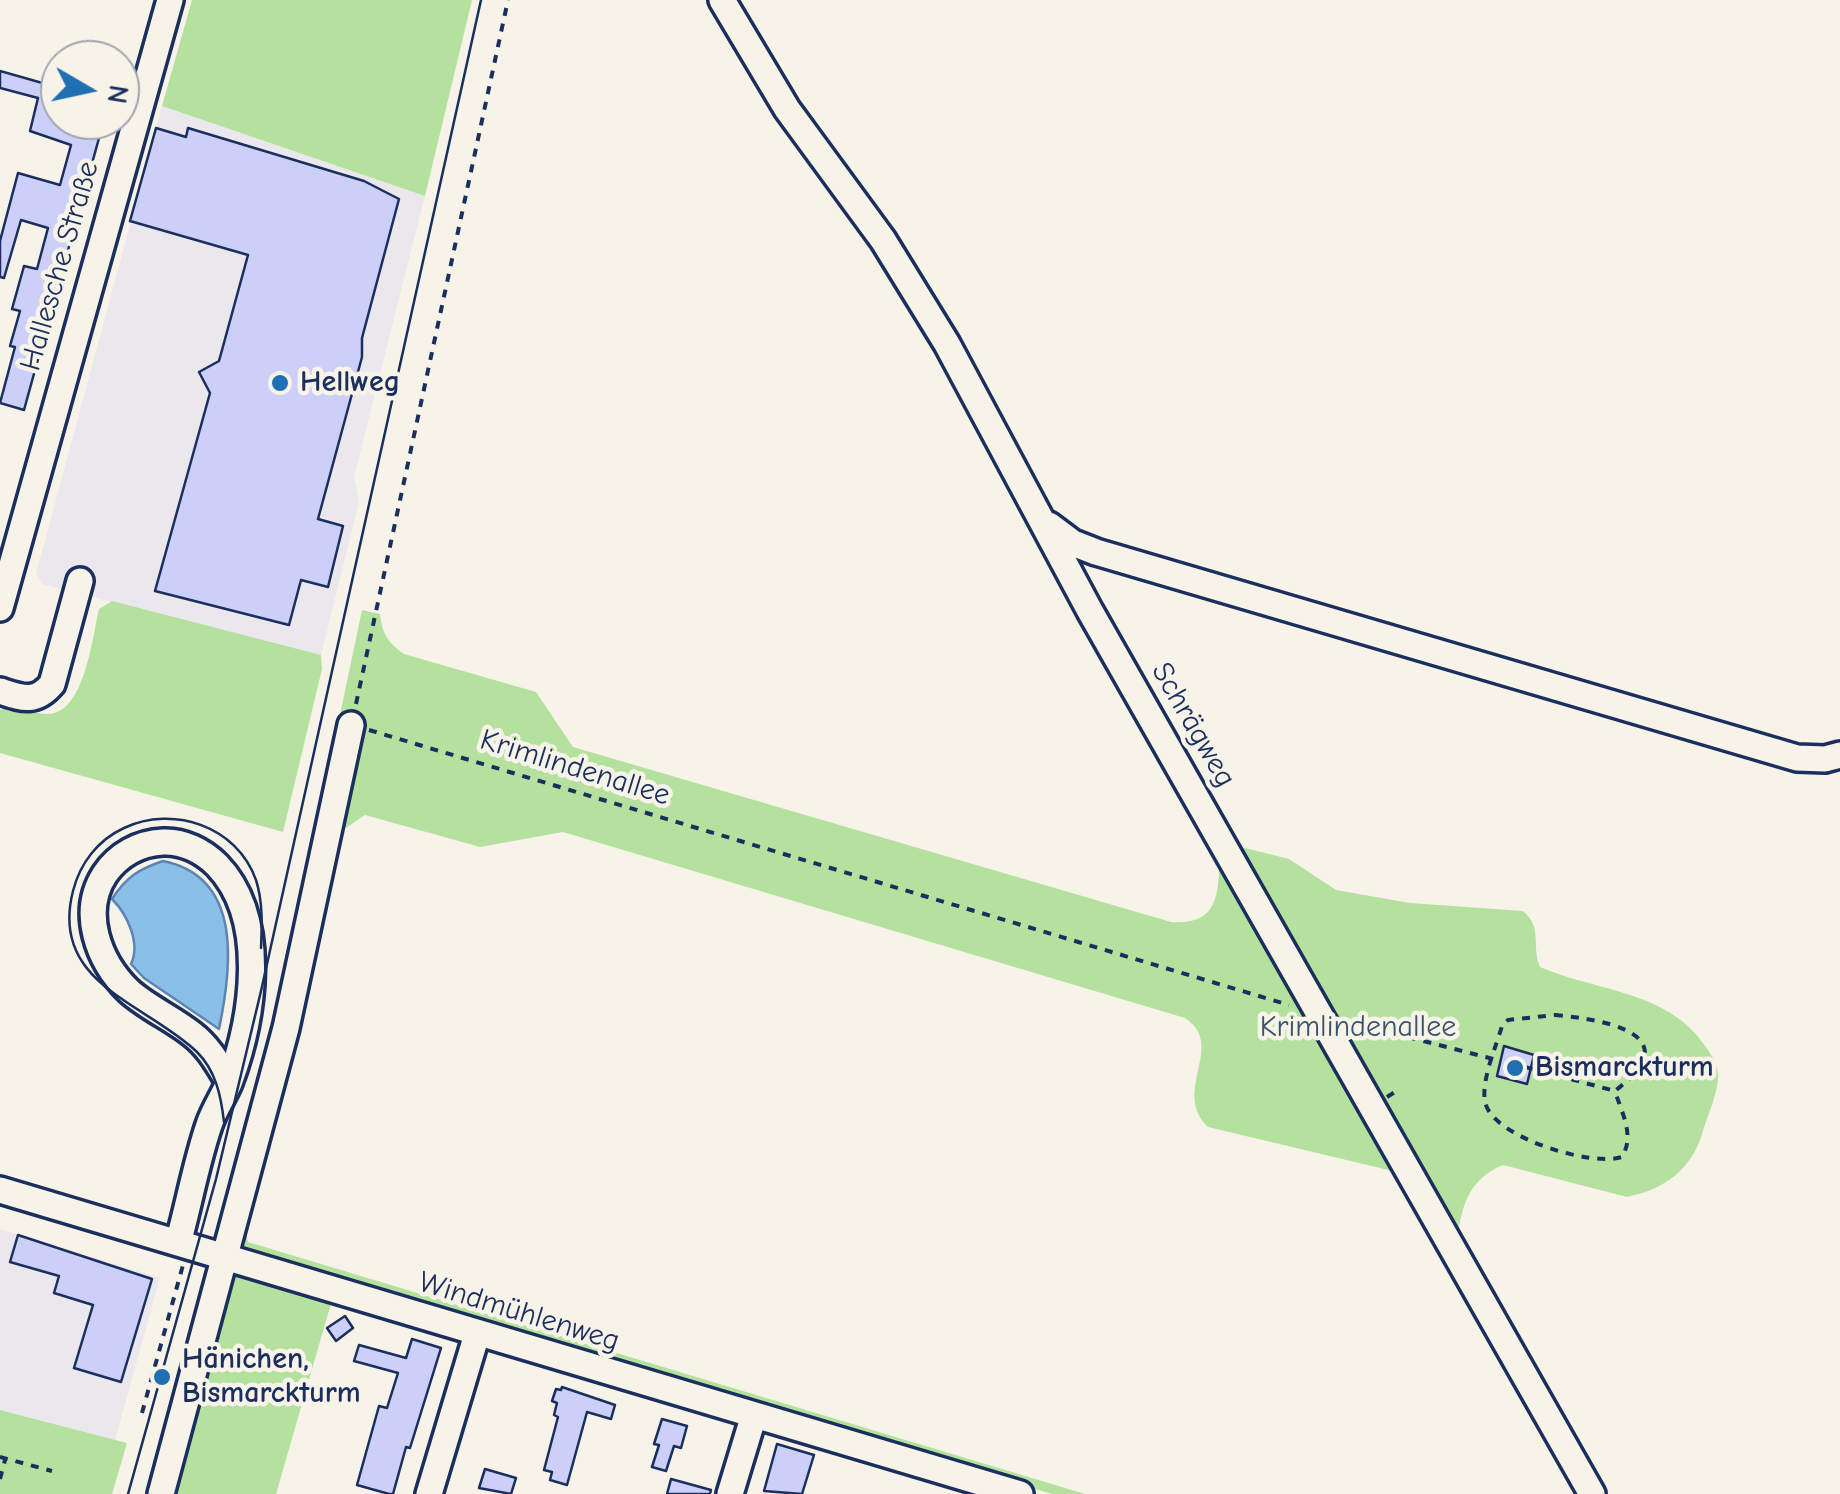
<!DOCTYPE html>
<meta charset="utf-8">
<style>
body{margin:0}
#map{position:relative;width:1840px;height:1494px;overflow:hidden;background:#f7f3e8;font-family:"Comic Neue",sans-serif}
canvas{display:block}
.north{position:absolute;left:40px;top:40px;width:100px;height:100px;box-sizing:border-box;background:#f7f3e8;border:2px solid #9fa5b1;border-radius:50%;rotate:99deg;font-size:28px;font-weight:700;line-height:40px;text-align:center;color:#1b2f5e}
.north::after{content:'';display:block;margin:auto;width:35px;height:45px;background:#1f6fb2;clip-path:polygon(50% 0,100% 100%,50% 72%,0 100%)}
</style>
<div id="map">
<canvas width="1840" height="1494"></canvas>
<div class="north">N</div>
</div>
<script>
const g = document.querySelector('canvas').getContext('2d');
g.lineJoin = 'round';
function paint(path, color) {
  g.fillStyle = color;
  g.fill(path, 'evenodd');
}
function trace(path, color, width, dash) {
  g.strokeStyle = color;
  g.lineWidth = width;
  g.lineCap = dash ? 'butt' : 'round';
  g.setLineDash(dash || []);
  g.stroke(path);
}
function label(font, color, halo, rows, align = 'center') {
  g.font = font + ' "Comic Neue",sans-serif';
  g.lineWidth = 9;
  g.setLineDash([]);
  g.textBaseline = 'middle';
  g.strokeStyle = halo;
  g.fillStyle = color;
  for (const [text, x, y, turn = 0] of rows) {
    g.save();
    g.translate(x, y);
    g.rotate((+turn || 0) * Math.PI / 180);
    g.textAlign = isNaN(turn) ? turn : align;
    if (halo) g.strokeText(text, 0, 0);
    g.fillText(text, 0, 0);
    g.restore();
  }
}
paint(new Path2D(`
 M162 106 425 196 354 477 359 502 321 655 42 584 36 574Z
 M0 1229 160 1278 115 1440 0 1410Z`), '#eae8ed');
paint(new Path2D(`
 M192 0H472L425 196 162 106Z
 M112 601 321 655 322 669 283 832 0 753V710C16 704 30 714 47 714 85 714 92 638 99 609Z
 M362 610 380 614C382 633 388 643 404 654L536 692 573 747 1171 922C1214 925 1219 900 1219 863L1237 846 1289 859 1336 890 1410 903 1523 911C1543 927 1531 946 1540 967 1601 993 1670 990 1708 1050 1714 1059 1719 1068 1718 1079 1717 1095 1708 1114 1703 1131 1692 1169 1666 1189 1627 1197L1503 1165C1471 1178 1462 1203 1458 1235L1401 1173 1208 1127C1171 1091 1227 1046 1185 1018L563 832 480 847 365 815 334 836 315 834ZM1504 1047 1534 1055 1526 1084 1497 1076Z
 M238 1231H245L248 1242 1085 1494H1052L234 1253Z
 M224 1268 332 1300 276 1494H164Z
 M0 1410 127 1443 112 1494H0Z`), '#b5e19f');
const water = new Path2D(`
 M163 861C243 877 232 967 219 1029L144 978 131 964C141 943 127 914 112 899 126 877 139 869 163 861Z`);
paint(water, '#8abfe8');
trace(water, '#5e85b1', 2.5);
const building = new Path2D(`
 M0 71 60 88V120H104L24 410 0 403 15 347 10 346 20 311 12 309 24 266 37 269 48 228 21 220 4 278 0 277V241L18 173 60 185 71 145 30 131 38 98 0 88Z
 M156 128 186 137 188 128 364 181 399 199 362 338V357L318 519 343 526 328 587 301 580 289 625 155 591 210 393 199 372 219 361 248 255 130 221Z
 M1504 1046 1534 1055 1527 1084 1497 1076Z
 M18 1235 152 1279 121 1382 74 1368 93 1305 54 1293 59 1276 10 1262Z
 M345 1316 353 1328 336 1341 327 1328Z
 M412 1339 441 1348 410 1448 406 1447 393 1494H389L357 1485 379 1406 387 1408 398 1373 354 1361 359 1345 406 1358Z
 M562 1387 615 1405 611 1419 587 1412 567 1485 550 1480 552 1472 544 1470 558 1417 554 1415 557 1403 552 1401 556 1389 561 1390Z
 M662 1419 687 1426 681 1448 674 1446 666 1471 652 1467 659 1445 654 1444Z
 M777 1444 814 1455 802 1494 764 1491Z
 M485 1469 516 1478 511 1494 479 1488Z
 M671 1479 711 1490 710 1494H667Z`);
paint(building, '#ccd0f8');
trace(building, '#1b2f5e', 2.5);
const minor = new Path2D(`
 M722 0 787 109 883 240 947 344 1090 611 1592 1494
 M1049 525 1073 543 1096 552 1797 758 1825 759 1840 755
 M0 608 170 0
 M0 691C22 698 35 704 52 684L80 581
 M0 1190 1020 1494
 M178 1243C189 1204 196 1163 209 1125 214 1110 223 1097 229 1083 253 1019 269 919 217 865 203 851 183 841 163 842 139 843 118 855 105 874 80 912 98 961 129 991 148 1008 172 1018 192 1034 209 1047 218 1064 229 1082
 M161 1494 286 1028 351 725
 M429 1494 477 1334
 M730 1494 754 1415`);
trace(minor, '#1b2f5e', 32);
trace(new Path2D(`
 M356 704 508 0
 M369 730 1289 1005
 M1555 1015C1575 1017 1659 1024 1643 1062 1638 1074 1624 1083 1615 1091 1622 1114 1635 1135 1622 1157 1591 1167 1492 1137 1485 1102 1481 1080 1496 1047 1502 1026L1508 1020Z
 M1346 1021 1501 1061
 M1525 1067 1615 1091
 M1387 1097 1398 1090
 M142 1413 183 1265
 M0 1457 52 1471
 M0 1479 5 1460`), '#1b2f5e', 4, [8, 8]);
trace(minor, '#f7f3e8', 25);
trace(new Path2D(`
 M224 1122C221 1096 216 1071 197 1052 146 1003 49 984 73 891 80 863 98 840 124 828 173 805 237 826 256 880 263 902 262 925 261 948
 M128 1494 216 1179 261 991 481 0`), '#1b2f5e', 2.5);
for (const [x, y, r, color] of [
 [280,383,10,"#1f6fb2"],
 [1515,1068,10,"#1f6fb2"],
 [162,1377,10,"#1f6fb2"]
]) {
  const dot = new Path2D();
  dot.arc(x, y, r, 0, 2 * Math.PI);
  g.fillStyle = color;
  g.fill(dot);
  trace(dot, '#f7f3e8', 4);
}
label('30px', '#1b2f5e', '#f7f3e8', [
 ["Hallesche Straße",60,266,-74],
 ["Schrägweg",1193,725,60],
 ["Krimlindenallee",575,768,17],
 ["Windmühlenweg",519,1312,17]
]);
label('bold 30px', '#1b2f5e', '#f7f3e8', [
 ["Hellweg",300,383],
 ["Bismarckturm",1535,1068],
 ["Hänichen,",182,1360],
 ["Bismarckturm",182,1394]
], 'left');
label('30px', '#3a536b', '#f7f3e8', [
 ["Krimlindenallee",1358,1028]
]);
</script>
